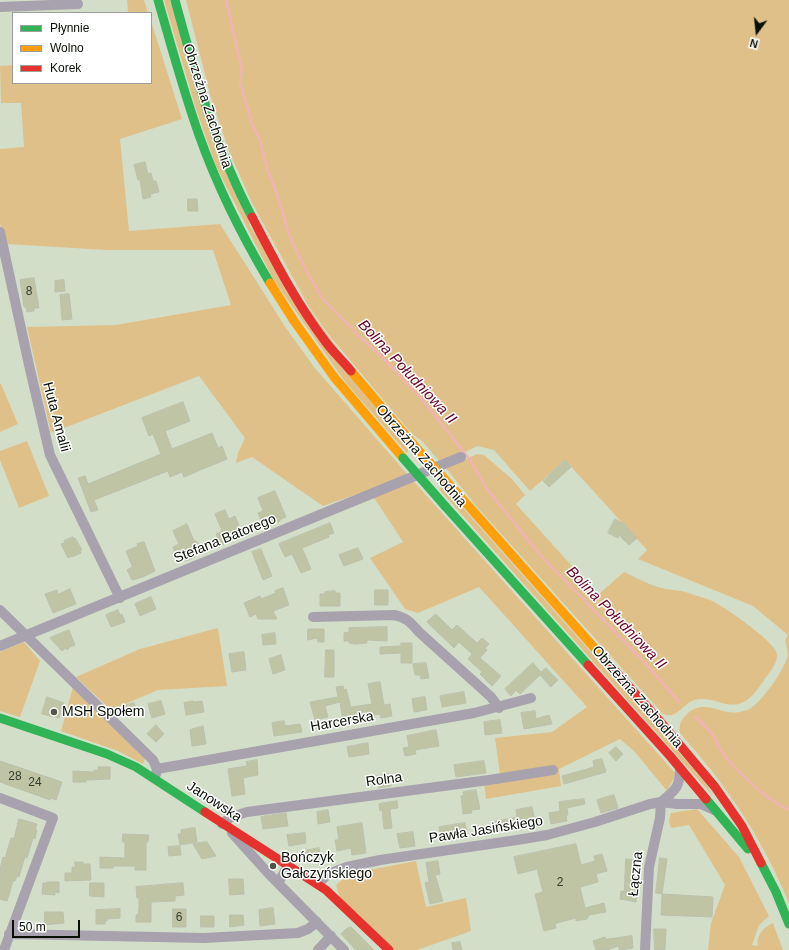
<!DOCTYPE html>
<meta charset="utf-8">
<style>
body{margin:0}
#map{position:relative;width:789px;height:950px;overflow:hidden;background:#d3dec8;font-family:Helvetica,sans-serif}
canvas{display:block}
.legend{position:absolute;left:12px;top:12px;width:140px;height:72px;box-sizing:border-box;background:#fff;border:1px solid #9c9f9a;margin:0;padding:5px 7px;list-style:none;font-size:12px;color:#080f03}
.legend li{display:flex;align-items:center;gap:8px;height:20px}
.legend b{width:20px;border:1px solid #9c9f9a}
.north{position:absolute;left:737px;top:12px;width:40px;height:40px;-webkit-text-stroke:3px #fff;paint-order:stroke;rotate:195deg;font-size:11px;font-weight:700;line-height:16px;text-align:center;color:#080f03}
.north::after{content:'';display:block;margin:auto;width:14px;height:18px;background:#080f03;clip-path:polygon(50% 0,100% 100%,50% 72%,0 100%)}
.scale{position:absolute;left:12px;top:920px;width:68px;height:18px;box-sizing:border-box;border:2px solid #080f03;border-top:0;padding-left:5px;font-size:12px;line-height:14px;white-space:nowrap;color:#080f03;-webkit-text-stroke:3px #fff;paint-order:stroke}
</style>
<div id="map">
<canvas width="789" height="950"></canvas>
<ul class="legend">
<li><b style="height:5px;background:#30b455"></b>Płynnie</li>
<li><b style="height:5px;background:#ff9f0a"></b>Wolno</li>
<li><b style="height:5px;background:#e5322d"></b>Korek</li>
</ul>
<div class="north">N</div>
<div class="scale">50 m</div>
</div>
<script>
const g = document.querySelector('canvas').getContext('2d');
g.lineJoin = 'round';
function paint(path, color) {
  g.fillStyle = color;
  g.fill(path, 'evenodd');
}
function trace(path, color, width, dash) {
  g.strokeStyle = color;
  g.lineWidth = width;
  g.lineCap = dash ? 'butt' : 'round';
  g.setLineDash(dash || []);
  g.stroke(path);
}
function label(font, color, halo, rows, align = 'center') {
  g.font = font + ' Helvetica,sans-serif';
  g.lineWidth = 3;
  g.setLineDash([]);
  g.textBaseline = 'middle';
  g.strokeStyle = halo;
  g.fillStyle = color;
  for (const [text, x, y, turn = 0] of rows) {
    g.save();
    g.translate(x, y);
    g.rotate((+turn || 0) * Math.PI / 180);
    g.textAlign = isNaN(turn) ? turn : align;
    if (halo) g.strokeText(text, 0, 0);
    g.fillText(text, 0, 0);
    g.restore();
  }
}
paint(new Path2D(`
 M127 0H144L148 13H128Z
 M164 0H170L251 228 409 449 407 453 346 383 273 279 216 166 196 109Z
 M186 0H789V903C773 865 753 827 728 793 714 772 697 753 680 733 679 726 680 722 685 716 703 696 720 716 740 712 743 711 749 710 751 708 763 700 783 671 787 658 789 652 786 645 785 640L788 635 753 606 638 559 647 550 565 460 530 491 494 450 478 446 441 463 422 441 412 434 329 335 308 305 252 203 229 151 211 98Z
 M151 21 182 119 120 139 129 231 220 224 286 328 314 367 407 474 676 774 667 791 634 751 620 739 559 769 561 786 486 799 484 782 501 781 495 738 552 732 587 707 479 587 418 613 405 609 370 558 403 542 369 490 323 506 252 457 236 463 238 453 245 438 199 376 51 433 27 327 116 325 231 305 213 250H106L7 244 0 224V149L24 147 21 103H1L0 62V66L13 65V83H151Z
 M0 384H1L18 424 0 432Z
 M27 441 49 496 19 508 0 460V451Z
 M477 454 484 455 512 479 525 495 516 504 598 595 624 572C637 578 651 586 666 589 671 590 676 590 681 591 690 593 700 597 710 600 722 605 776 642 777 654 778 663 769 673 764 680 755 694 745 708 726 704 718 702 711 699 703 699 684 697 679 721 663 714L478 508 446 468Z
 M442 487 446 491 447 490 668 739 706 784 713 796 439 489Z
 M218 628 227 686 158 690 111 710 76 677 140 649Z
 M24 642 40 661 20 717 0 711V652Z
 M73 687 145 759 143 764 118 751 61 731Z
 M697 809 739 857 769 916 759 925 752 945 758 946C756 936 764 926 773 923L783 950H708L711 923 725 885 689 825 671 828 669 821 671 813Z
 M416 861 426 907 466 898 471 931 417 950H395L340 898 336 885 349 874Z`), '#e0c089');
trace(new Path2D(`
 M226 0 242 70 240 82 252 124 260 140 267 168 278 197 288 231 300 259 322 298 360 337 380 355 421 398 471 461 487 489 541 556 649 667 679 702
 M695 717C701 723 708 728 713 735 715 738 716 742 718 746 733 769 764 798 789 810`), '#f0b3b6', 2.5);
const building = new Path2D(`
 M145 162 148 174 151 173 153 181H156L159 192 150 194 151 197 143 199 140 180H138L134 165Z
 M188 199H197L198 211H188Z
 M34 278 39 308H34V311L27 312 26 307H24L20 280Z
 M64 280 65 291 55 292V281Z
 M69 294 72 319 62 320 60 295Z
 M183 402 190 421 165 431 172 449 212 433 218 448 222 446 227 459 184 477 182 472 170 477 168 471 94 500 98 510 91 512 78 478 85 476 88 484 161 454 153 434 149 436 142 418Z
 M565 460 571 467 549 487 543 481Z
 M275 491 286 517 281 519 279 522H275L270 527 269 524 263 526 258 513 263 511 258 498Z
 M225 510 229 519 235 516 243 535 226 541 224 545 220 543 216 534 222 531 215 514Z
 M615 519 624 524 637 538 629 545 619 535 618 538 608 533Z
 M330 523 334 533 328 535 329 537 302 548 311 569 301 573 292 554 285 557 279 544Z
 M187 524 194 541H196L198 543 202 552 195 555V557L186 561 184 559 178 561 173 547 179 544 173 531Z
 M73 537 74 539 75 538 82 550 80 551 81 553 72 557V556L68 558 61 544 65 543 64 541Z
 M144 542 155 571 143 577 132 580 127 570 132 567V566L126 551 138 546 137 544Z
 M358 548 363 559 344 566 339 555Z
 M261 549 272 576 263 580 252 552Z
 M283 588 289 605 273 611 277 619H258L256 614 250 617 244 603 260 596 261 599 276 593 275 591Z
 M70 589 76 604 53 613 45 594 57 590 58 594Z
 M375 590H388V605H375Z
 M335 591V593H340V606H320V594H325V592Z
 M151 597 156 609 140 616 135 604Z
 M118 610 120 615 122 614 125 622 111 627 106 615Z
 M436 614 452 630 457 625 477 643 482 638 489 644 485 648 487 650 480 658 501 676 492 686 480 674 482 672 468 659 472 654 459 642 454 648 427 622Z
 M387 627V641L367 640V643L355 644 349 643V641H344V633L349 632V628Z
 M308 629H324V642H318L317 638 308 640Z
 M69 630 75 645 70 647 67 650 66 648 62 651 50 638Z
 M275 633 276 644 263 645 262 635Z
 M401 643H412V663H401V653L380 654V647L401 646Z
 M326 650H334V677H325Z
 M244 652 246 670 232 672 229 654Z
 M281 655 285 670 273 674 269 659Z
 M426 663 429 678 421 679 420 675H415L413 664Z
 M533 663 541 672 546 668 558 680 551 687 540 675 520 694 516 690 511 696 505 689Z
 M380 682 384 705 390 704 392 716 381 718 380 714 353 718V719L343 721 340 702 325 706 328 717 315 720 310 702 338 697 336 687 343 686 344 690 346 689 351 707 372 704 368 684Z
 M464 692 466 703 442 707 440 696Z
 M47 697 64 703 59 718 42 714Z
 M425 697 427 710 414 712 412 699Z
 M161 701 165 714 152 718 148 704Z
 M193 701 194 702 202 701 204 712 186 715 184 703Z
 M134 703 137 712 125 715 122 706Z
 M535 711 536 719 549 715 552 724 524 729 521 713Z
 M500 720 502 733 485 735 484 722Z
 M284 721 285 726 300 724 302 732 274 736 272 723Z
 M156 725 164 734 156 742 147 734Z
 M203 726 206 744 192 746 190 730Z
 M436 730 439 746 415 750 416 754 405 756 403 748 409 747 407 736Z
 M368 743 369 754 349 757 347 747Z
 M616 747 623 754 616 761 609 753Z
 M602 759 606 772 564 784 562 776 594 767 593 761Z
 M257 760 258 775 243 778 245 794 232 796 228 769 247 766 246 762Z
 M0 761 62 782 56 800 51 798 50 800 0 782Z
 M484 761 486 773 456 777 454 765Z
 M98 767H110V779L86 780V782H73V771L94 772V770H98Z
 M389 774 391 786 379 788 377 776Z
 M476 790 480 809 471 810 472 813 463 814 461 796H464L463 792Z
 M614 795 618 808 601 813 597 800Z
 M584 799 585 804 567 808 568 815H566L567 821 551 824 549 813 560 811 559 802Z
 M397 801 398 808 390 809 392 828 384 829 382 810 380 811 379 804Z
 M532 807 536 824 494 833 492 822 517 817 516 810Z
 M328 810 330 822 318 824 317 812Z
 M286 813 288 826 263 829 261 817Z
 M19 819 37 824 35 830H37L35 839 33 838 27 858 25 857 23 863 19 877 17 876 15 881H13L7 901 0 899V869L3 857 5 858 11 838H14Z
 M362 823 366 853 352 855 351 848 337 851 335 840H339L337 827Z
 M465 823 468 838 441 842 439 827Z
 M195 828 197 842 180 845 178 834H181V830Z
 M413 832 415 846 400 848 397 834Z
 M305 833 306 843 289 846 287 835Z
 M123 834 149 835 148 842H146V870H135V866H113V868H100V857L125 858V842H123Z
 M207 842 216 856 202 859 193 844Z
 M576 844 581 865 595 861 594 856 602 854 607 871 596 874 598 882 580 887 585 908 604 903 606 912 589 915 587 919 576 921V918L557 923 555 924 556 928 544 931 535 894 543 892 537 869 518 874 514 857Z
 M180 846 181 855 169 856 168 847Z
 M319 848 321 861 307 863 304 851Z
 M660 858 667 859 662 894 713 897 712 917 661 915 662 894 656 893Z
 M626 859 638 860 636 902 620 899 621 891H624Z
 M438 861 440 874 435 875 443 901 430 904 425 883 429 882 426 863Z
 M75 862H83V864H90L91 880 65 881V873H72V867H75Z
 M229 879H243L244 894 230 895Z
 M47 882H59V893L55 892V895L42 894 43 883H47Z
 M90 883H104V897L90 896Z
 M183 883 184 895 175 896V901L151 902V922H136V915H138L139 909V898H137L136 887Z
 M273 908 275 924 260 926 259 910Z
 M120 909V918L107 919V921H105V924H96V910Z
 M173 909H186V927H173Z
 M45 912H63L64 923 45 925Z
 M230 915H243L244 925 230 927Z
 M201 916H214V927H201Z
 M351 927 374 950H356L341 934 346 929Z
 M654 929H666L665 950H655Z
 M632 936 633 948 619 950V946L606 950H596L593 941 605 937 606 939Z
 M460 942 462 950H453L452 943Z`);
paint(building, '#bec4a4');
trace(building, '#bbc0ae', 1);
trace(new Path2D(`
 M0 7 78 4
 M0 232 29 365 50 455 120 598
 M0 610 153 760 157 769 156 774
 M313 617 394 615C406 617 411 623 419 632L491 697 499 708
 M0 646 461 457
 M157 769 474 713 531 698
 M0 798 53 818 4 950
 M661 802C676 790 680 787 680 768
 M222 824 231 817 247 812 489 780 553 770
 M232 833 268 873 344 950
 M278 883 285 871 290 866
 M318 884 328 874 347 867 380 860 517 840 547 835 595 822 650 804 661 802 677 804H701L714 810
 M9 934 204 938 298 933 308 929 317 922
 M318 950 331 936
 M645 950 649 867 660 818 661 802`), '#a8a1ae', 10);
trace(new Path2D(`
 M158 0C171 45 183 90 199 135 217 186 242 236 270 283
 M175 0C195 74 216 149 252 217
 M445 506 588 665
 M0 718 107 754 136 767 205 812
 M706 799 748 849
 M761 863 776 892 789 924`), '#30b455', 9);
trace(new Path2D(`
 M270 283 294 321 334 377 403 458
 M351 371 413 444
 M457 493 607 662`), '#ff9f0a', 9);
trace(new Path2D(`
 M252 217C274 259 296 303 325 341 333 352 343 361 351 371
 M607 662 657 718 715 787 742 826 761 863
 M588 665 670 756 706 799
 M205 812 326 890 389 950`), '#e5322d', 9);
trace(new Path2D(`
 M403 458 445 506`), '#30b455', 9);
trace(new Path2D(`
 M413 444 457 493`), '#ff9f0a', 9);
for (const [x, y, r, color] of [
 [54,712,4,"#4f5748"],
 [273,866,4,"#4f5748"]
]) {
  const dot = new Path2D();
  dot.arc(x, y, r, 0, 2 * Math.PI);
  g.fillStyle = color;
  g.fill(dot);
  trace(dot, '#fff', 1.5);
}
label('12px', '#363c2b', null, [
 ["8",29,292],
 ["28",15,777],
 ["24",35,783],
 ["2",560,883],
 ["6",179,918]
]);
label('14px', '#080f03', '#fff', [
 ["Obrzeżna Zachodnia",207,106,72],
 ["Huta Amalii",56,417,75],
 ["Obrzeżna Zachodnia",421,456,49],
 ["Stefana Batorego",225,539,-22],
 ["Obrzeżna Zachodnia",637,697,49],
 ["Harcerska",342,722,-10],
 ["Rolna",384,780,-8],
 ["Janowska",214,802,33],
 ["Pawła Jasińskiego",486,830,-9],
 ["Łączna",636,874,-84]
]);
label('14px', '#080f03', '#fff', [
 ["MSH Społem",62,712],
 ["Bończyk",281,858],
 ["Gałczyńskiego",281,874]
], 'left');
label('italic 15px', '#670025', '#fff', [
 ["Bolina Południowa II",407,372,47],
 ["Bolina Południowa II",616,618,46]
]);
</script>
